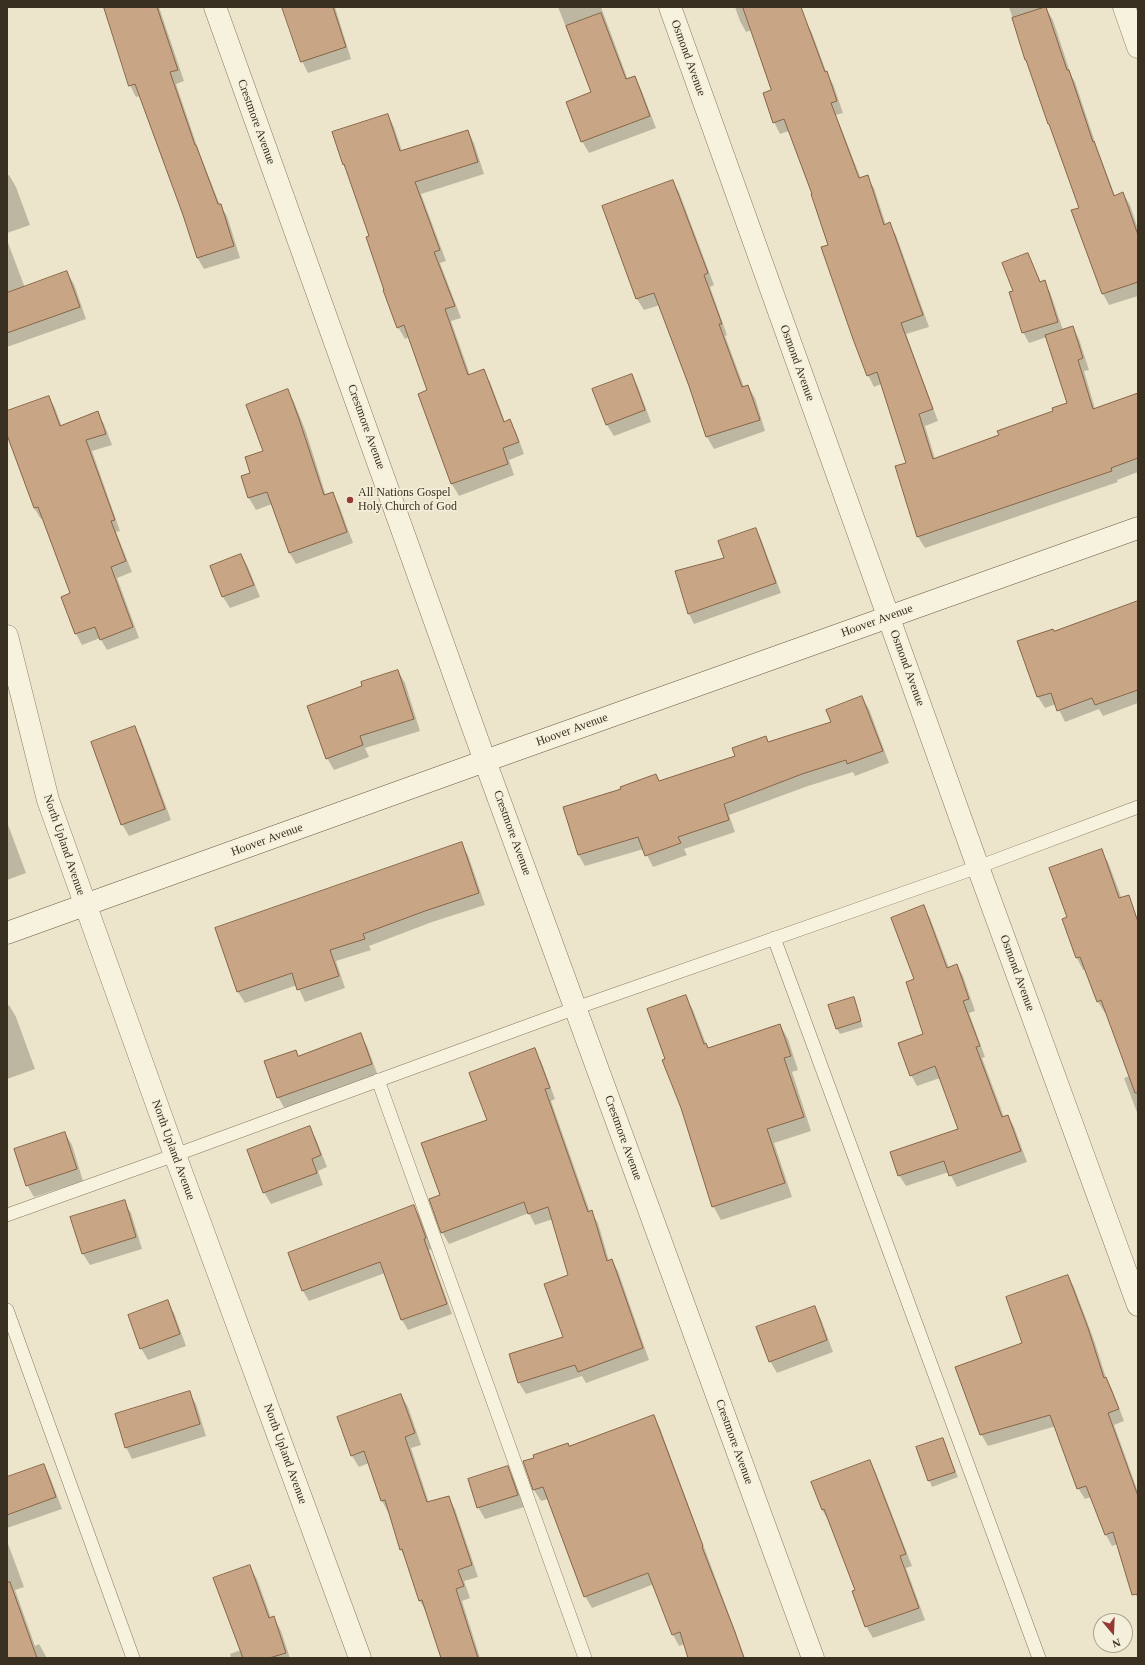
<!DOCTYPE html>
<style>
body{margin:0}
#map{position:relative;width:1145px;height:1665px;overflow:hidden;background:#ede5cb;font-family:"Times New Roman",serif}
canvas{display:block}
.frame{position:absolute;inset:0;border:8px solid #3a3022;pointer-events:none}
.north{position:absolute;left:1093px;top:1613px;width:40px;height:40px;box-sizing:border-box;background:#f4efda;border:1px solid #aaa390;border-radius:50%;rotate:161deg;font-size:11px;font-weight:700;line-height:16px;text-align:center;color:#3a3022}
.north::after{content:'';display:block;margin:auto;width:14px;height:18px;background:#943934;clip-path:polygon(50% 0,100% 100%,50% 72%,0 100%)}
</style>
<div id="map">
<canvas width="1145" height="1665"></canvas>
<div class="frame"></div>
<div class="north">N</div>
</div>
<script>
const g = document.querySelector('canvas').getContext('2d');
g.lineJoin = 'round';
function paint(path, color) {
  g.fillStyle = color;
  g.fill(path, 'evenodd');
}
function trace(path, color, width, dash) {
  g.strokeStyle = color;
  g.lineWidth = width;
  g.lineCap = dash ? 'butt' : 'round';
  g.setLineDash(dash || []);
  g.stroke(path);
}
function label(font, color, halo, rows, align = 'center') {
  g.font = font + ' "Times New Roman",serif';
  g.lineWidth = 3;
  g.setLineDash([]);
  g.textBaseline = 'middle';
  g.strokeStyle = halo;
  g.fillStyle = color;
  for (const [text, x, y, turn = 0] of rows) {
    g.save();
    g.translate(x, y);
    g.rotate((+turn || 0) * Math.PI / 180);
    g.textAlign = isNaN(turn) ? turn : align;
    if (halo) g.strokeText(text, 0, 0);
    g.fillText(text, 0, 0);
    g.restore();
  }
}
paint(new Path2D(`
 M103 7H159L184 81 176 84 199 152 220 205 227 216 240 258 204 269 197 257 184 214 140 96 136 97 130 85Z
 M283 7H335L351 59 308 73 302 61Z
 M558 7H601L628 80 635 77 641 89 656 128 589 153 582 141 592 93Z
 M735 7H789L806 22 812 33 827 74 833 84 843 113 836 115 861 179 867 177 874 188 886 225 890 224 896 235 929 327 906 334 938 421 925 426 935 459 1000 436 1054 412 1068 403 1047 337 1029 343 1023 332 1014 291 1028 254 1041 283 1044 282 1050 292 1063 330 1073 327 1079 339 1089 370 1084 371 1095 409 1138 394V472L1117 480 1118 482 925 548 918 537 896 467 907 463 881 384 874 387 868 375 814 195 789 131 780 134 774 122 773 90 752 30 746 32 740 21Z
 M1009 7H1045L1053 20 1071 75 1075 82 1097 148 1115 196 1123 193 1130 205 1138 229V296L1109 305 1103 294 1080 208 1030 67 1026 60Z
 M388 115 394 127 402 151 468 131 474 143 484 174 421 194 446 261 440 263 461 318 451 321 470 375 483 370 490 382 505 422 510 421 516 432 524 454 509 460 514 475 459 496 452 484 419 394 429 391 409 337 405 339 398 327 371 237 347 171 343 164Z
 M9 175 16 187 30 225 7 233V176Z
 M672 181 679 192 714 285 710 287 727 335 725 336 744 387 748 386 755 398 765 431 714 449 707 437 690 386 660 305 644 310 637 299 603 207Z
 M7 240 25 288 67 273 74 284 86 319 7 347Z
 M632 375 638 387 651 422 614 436 607 425 594 390Z
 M287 390 294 402 306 432 326 496 332 493 339 505 353 543 296 564 289 552 272 504 256 510 249 498 242 477 252 474 265 452Z
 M49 397 55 408 62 427 97 413 104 424 112 445 92 451 120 531 116 532 132 572 117 578 139 638 107 650 100 638 82 645 76 634 62 597 71 594 43 518 41 519 34 508 7 433V412Z
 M756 529 761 539 781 593 694 624 689 614 676 571 726 558Z
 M241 555 248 567 260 597 230 608 223 597 211 566Z
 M1138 602V703L1103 716 1099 709 1065 722 1056 704 1045 708 1038 697 1018 642 1054 632Z
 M398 671 405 683 420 731 365 748 369 757 334 770 327 758 363 687Z
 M862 698 869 709 889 763 855 776 853 772 808 786 729 815 735 832 684 849 687 855 653 867 644 849 585 866 578 854 623 789 656 775 660 782 736 757 768 743 832 723Z
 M134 727 141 739 171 820 129 836 122 824Z
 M7 822 26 873 7 880Z
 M461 844 468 855 485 905 432 922 369 946 371 950 336 961 345 988 305 1002 297 985 245 1003 238 992 216 929Z
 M1101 850 1108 862 1138 942V1115L1124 1078 1130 1076 1107 1012 1105 1013 1098 1002 1086 969 1083 970 1077 958 1063 920 1068 918Z
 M923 907 930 918 949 968 957 965 963 976 975 1011 969 1013 985 1057 982 1058 1004 1117 1008 1116 1014 1127 1027 1162 957 1187 949 1172 906 1186 899 1175 959 1129 940 1078 917 1086 911 1075 925 1034 915 980Z
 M685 996 693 1010 708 1049 780 1025 788 1039 798 1070 792 1072 811 1131 774 1143 792 1197 721 1220 713 1206 667 1060Z
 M853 998 863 1027 840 1034 837 1029Z
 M9 1005 16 1017 35 1069 7 1079V1006Z
 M360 1034 367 1046 378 1076 285 1109 278 1097 298 1057Z
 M534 1050 541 1061 555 1099 551 1101 590 1212H591L598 1223 609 1261 612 1260 618 1271 649 1360 586 1383 582 1376 526 1394 519 1383 510 1355 564 1338 570 1275 553 1219 535 1225 529 1213 449 1244 442 1232 441 1196 488 1120Z
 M309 1127 316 1139 327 1167 318 1171 323 1185 271 1204 264 1192Z
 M65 1133 72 1145 83 1181 34 1197 27 1185Z
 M124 1202 131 1213 142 1249 90 1265 83 1254 72 1218Z
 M414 1206 420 1217 432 1249 429 1250 452 1314 408 1330 402 1320 385 1273 309 1301 303 1291 290 1254Z
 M1068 1276 1074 1287 1094 1340 1106 1378 1112 1389 1124 1421 1114 1425 1138 1492V1599L1130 1584 1118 1544 1112 1546 1106 1535 1091 1497 1085 1499 1078 1488 1056 1426 988 1446 981 1434 1023 1343Z
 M167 1302 174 1313 186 1346 148 1360 141 1348Z
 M814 1307 821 1319 833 1352 777 1373 770 1361Z
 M189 1392 196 1404 206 1436 132 1459 126 1447Z
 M401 1395 408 1407 421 1445 411 1448 429 1503 448 1497 455 1509 478 1577 464 1581 470 1598 462 1601 480 1658H442L427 1613 420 1601 405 1557 401 1550 390 1512H388L382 1501 369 1463 359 1467 352 1456 339 1418Z
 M654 1416 660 1428 745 1658H689L685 1644 679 1646 673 1635 654 1584 592 1608 585 1596 548 1499 541 1501 534 1490 524 1462Z
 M943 1439 958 1477 932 1487 917 1448Z
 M870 1461 876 1473 912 1566 906 1568 925 1620 873 1638 866 1626 856 1591 829 1521 822 1510Z
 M44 1465 50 1477 62 1509 7 1528V1478Z
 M507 1467 514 1479 524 1507 485 1519 478 1507Z
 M7 1541 24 1587 15 1590 35 1646 39 1644 47 1658H7Z
 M249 1566 257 1579 271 1618H274L281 1631 290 1658H231L230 1654 241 1650Z`), '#0003');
const building = new Path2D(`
 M104 7H157L178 70 170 72 195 145H196L218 204H221L234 246 197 258 183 215 135 84 129 86Z
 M282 7H333L346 47 301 62Z
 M743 7H801L825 72 827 71 837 101 831 103 859 178 868 175 884 225 890 222 923 315 901 323 933 409 919 414 933 459 999 435 997 431 1053 411 1052 408 1067 403 1045 335 1073 326 1083 358 1078 360 1093 409 1138 393V458L1111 468 1112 471 917 537 895 466 906 463 877 372 867 376 853 339 821 247 828 245 811 194H812L784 119 773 123 763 93 771 90Z
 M1046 7 1067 70H1069L1093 142 1094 141 1114 196 1123 192 1138 235V282L1102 294 1071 210 1079 208 1049 124H1048L1026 60H1025L1012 18Z
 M601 13 626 79 635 76 650 116 581 142 566 102 591 92 566 26Z
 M388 114 400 151 468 130 478 162 415 182 440 250 434 252 455 306 445 309 468 375 484 369 504 422 510 419 519 442 503 448 508 464 451 484 418 394 427 390 404 325 397 328 383 290H384L366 237 369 236 344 164 343 165 332 132Z
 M673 180 708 273 704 275 722 324H719L742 387 748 385 760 420 706 437 689 386 654 293 636 299 602 206Z
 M1028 253 1040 282 1045 280 1058 322 1022 333 1009 292 1013 291 1002 263Z
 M67 271 80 307 7 333V293Z
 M632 374 645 410 606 425 592 389Z
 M288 389 299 419 324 495 333 492 347 532 289 553 267 492 248 498 241 476 250 473 245 457 263 451 246 405Z
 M49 396 60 426 98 411 106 434 86 440 115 520 111 521 126 561 111 567 133 627 100 640 95 627 75 634 61 597 70 593 38 507 34 508 7 435V411Z
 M756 528 776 583 688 614 675 571 724 558 718 541Z
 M241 554 254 585 222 597 210 566Z
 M1138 601V690L1095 705 1092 698 1057 711 1051 693 1037 697 1017 641 1053 629 1054 631Z
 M398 670 414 719 360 736 363 745 326 759 307 706 362 686 361 682Z
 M862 696 883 751 847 764 846 760 802 774 724 804 729 820 678 837 681 843 645 856 638 837 578 855 563 807 621 789 620 787 656 774 659 781 735 756 732 748 766 736 768 742 831 722 826 710Z
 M135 726 165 809 121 825 91 742Z
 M462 842 479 893 425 911 363 934 365 939 330 950 339 976 297 990 292 973 237 992 215 928Z
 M1102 849 1119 898 1129 895 1138 922V1093H1135L1101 1000 1097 1002 1080 957 1076 958 1062 919 1067 917 1049 868Z
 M924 905 947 968 957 964 969 999 963 1001 980 1046 976 1047 1002 1117 1008 1115 1021 1151 949 1176 944 1161 898 1176 890 1152 958 1129 935 1066 910 1076 898 1043 923 1034 906 982 914 979 891 918Z
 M686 995 704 1044 706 1043 708 1048 780 1024 791 1056 784 1058 804 1117 767 1129 785 1183 712 1207 681 1108 662 1060 665 1059 647 1009Z
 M854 997 861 1021 836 1029 828 1005Z
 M361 1033 372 1064 277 1098 264 1061 296 1050 298 1056Z
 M535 1048 550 1088 545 1089 588 1212 592 1210 607 1261 612 1259 643 1348 578 1372 575 1365 518 1383 509 1354 563 1337 544 1284 568 1275 548 1207 528 1214 524 1202 441 1233 429 1199 440 1195 421 1143 487 1120 469 1073Z
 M310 1126 321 1155 312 1159 317 1173 263 1193 247 1150Z
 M65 1132 77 1169 26 1186 14 1149Z
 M125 1200 136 1237 82 1254 70 1217Z
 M414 1205 426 1238 424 1239 447 1304 401 1320 380 1262 302 1291 288 1253Z
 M1068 1275 1088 1328 1104 1378 1106 1377 1119 1409 1108 1413 1138 1496V1594L1132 1595 1113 1532 1105 1535 1086 1486 1077 1489 1050 1415 980 1435 955 1367 1022 1343 1006 1297Z
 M168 1300 180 1334 140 1349 128 1315Z
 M815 1306 827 1340 769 1362 756 1327Z
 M190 1391 200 1424 125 1448 115 1414Z
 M401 1394 415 1433 405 1437 427 1502 449 1496 472 1565 458 1570 464 1586 456 1589 478 1658H441L422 1600 419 1601 402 1549 400 1550 385 1500 381 1501 364 1451 351 1456 337 1417Z
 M654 1415 703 1546 702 1547 735 1632 744 1658H688L680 1632 672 1635 648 1573 584 1597 543 1487 533 1490 523 1461 534 1458 533 1455 568 1443 569 1446Z
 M943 1438 955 1472 928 1481 916 1447Z
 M870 1460 906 1554 900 1556 919 1608 865 1627 852 1591 855 1590 824 1509 822 1510 811 1482Z
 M44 1464 56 1497 7 1515V1477Z
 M508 1466 518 1495 477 1508 468 1479Z
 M250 1565 269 1618 274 1616 286 1653 269 1658H243L213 1578Z
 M10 1582 37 1658H7V1583Z`);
paint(building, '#c8a584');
trace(building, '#866547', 1);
const lane = new Path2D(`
 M774 938 1039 1658
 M378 1080 585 1658
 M7 1215 175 1155 576 1008 978 867 1138 807
 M7 1310 133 1658`);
const street = new Path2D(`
 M215 7 485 761 813 1658
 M670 7 978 867 1138 1305
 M1124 7 1138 47
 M7 636 48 800 175 1155 360 1658`);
const secondary = new Path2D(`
 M7 933 485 761 1138 528`);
trace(lane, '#897860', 14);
trace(street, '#897860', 23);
trace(secondary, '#6b5a43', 23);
trace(lane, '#f7f2de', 13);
trace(street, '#f7f2de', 22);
trace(secondary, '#f7f2de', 22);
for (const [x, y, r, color] of [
 [350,500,4,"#943934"]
]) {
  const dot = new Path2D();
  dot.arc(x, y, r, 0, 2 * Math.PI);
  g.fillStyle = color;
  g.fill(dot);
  trace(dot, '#f4efda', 1.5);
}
label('12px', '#3a3022', '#f4efda', [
 ["Osmond Avenue",688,58,70],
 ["Crestmore Avenue",256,122,70],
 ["Osmond Avenue",797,363,70],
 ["Crestmore Avenue",366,427,70],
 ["Hoover Avenue",877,621,-20],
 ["Osmond Avenue",907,668,70],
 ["Hoover Avenue",572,730,-20],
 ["Crestmore Avenue",512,833,70],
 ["Hoover Avenue",267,840,-20],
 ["North Upland Avenue",64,845,71],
 ["Osmond Avenue",1017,973,70],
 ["Crestmore Avenue",623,1138,70],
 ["North Upland Avenue",173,1150,70],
 ["Crestmore Avenue",734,1442,70],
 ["North Upland Avenue",285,1454,70]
]);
label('12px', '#3a3022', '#f4efda', [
 ["All Nations Gospel",358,493],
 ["Holy Church of God",358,507]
], 'left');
</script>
